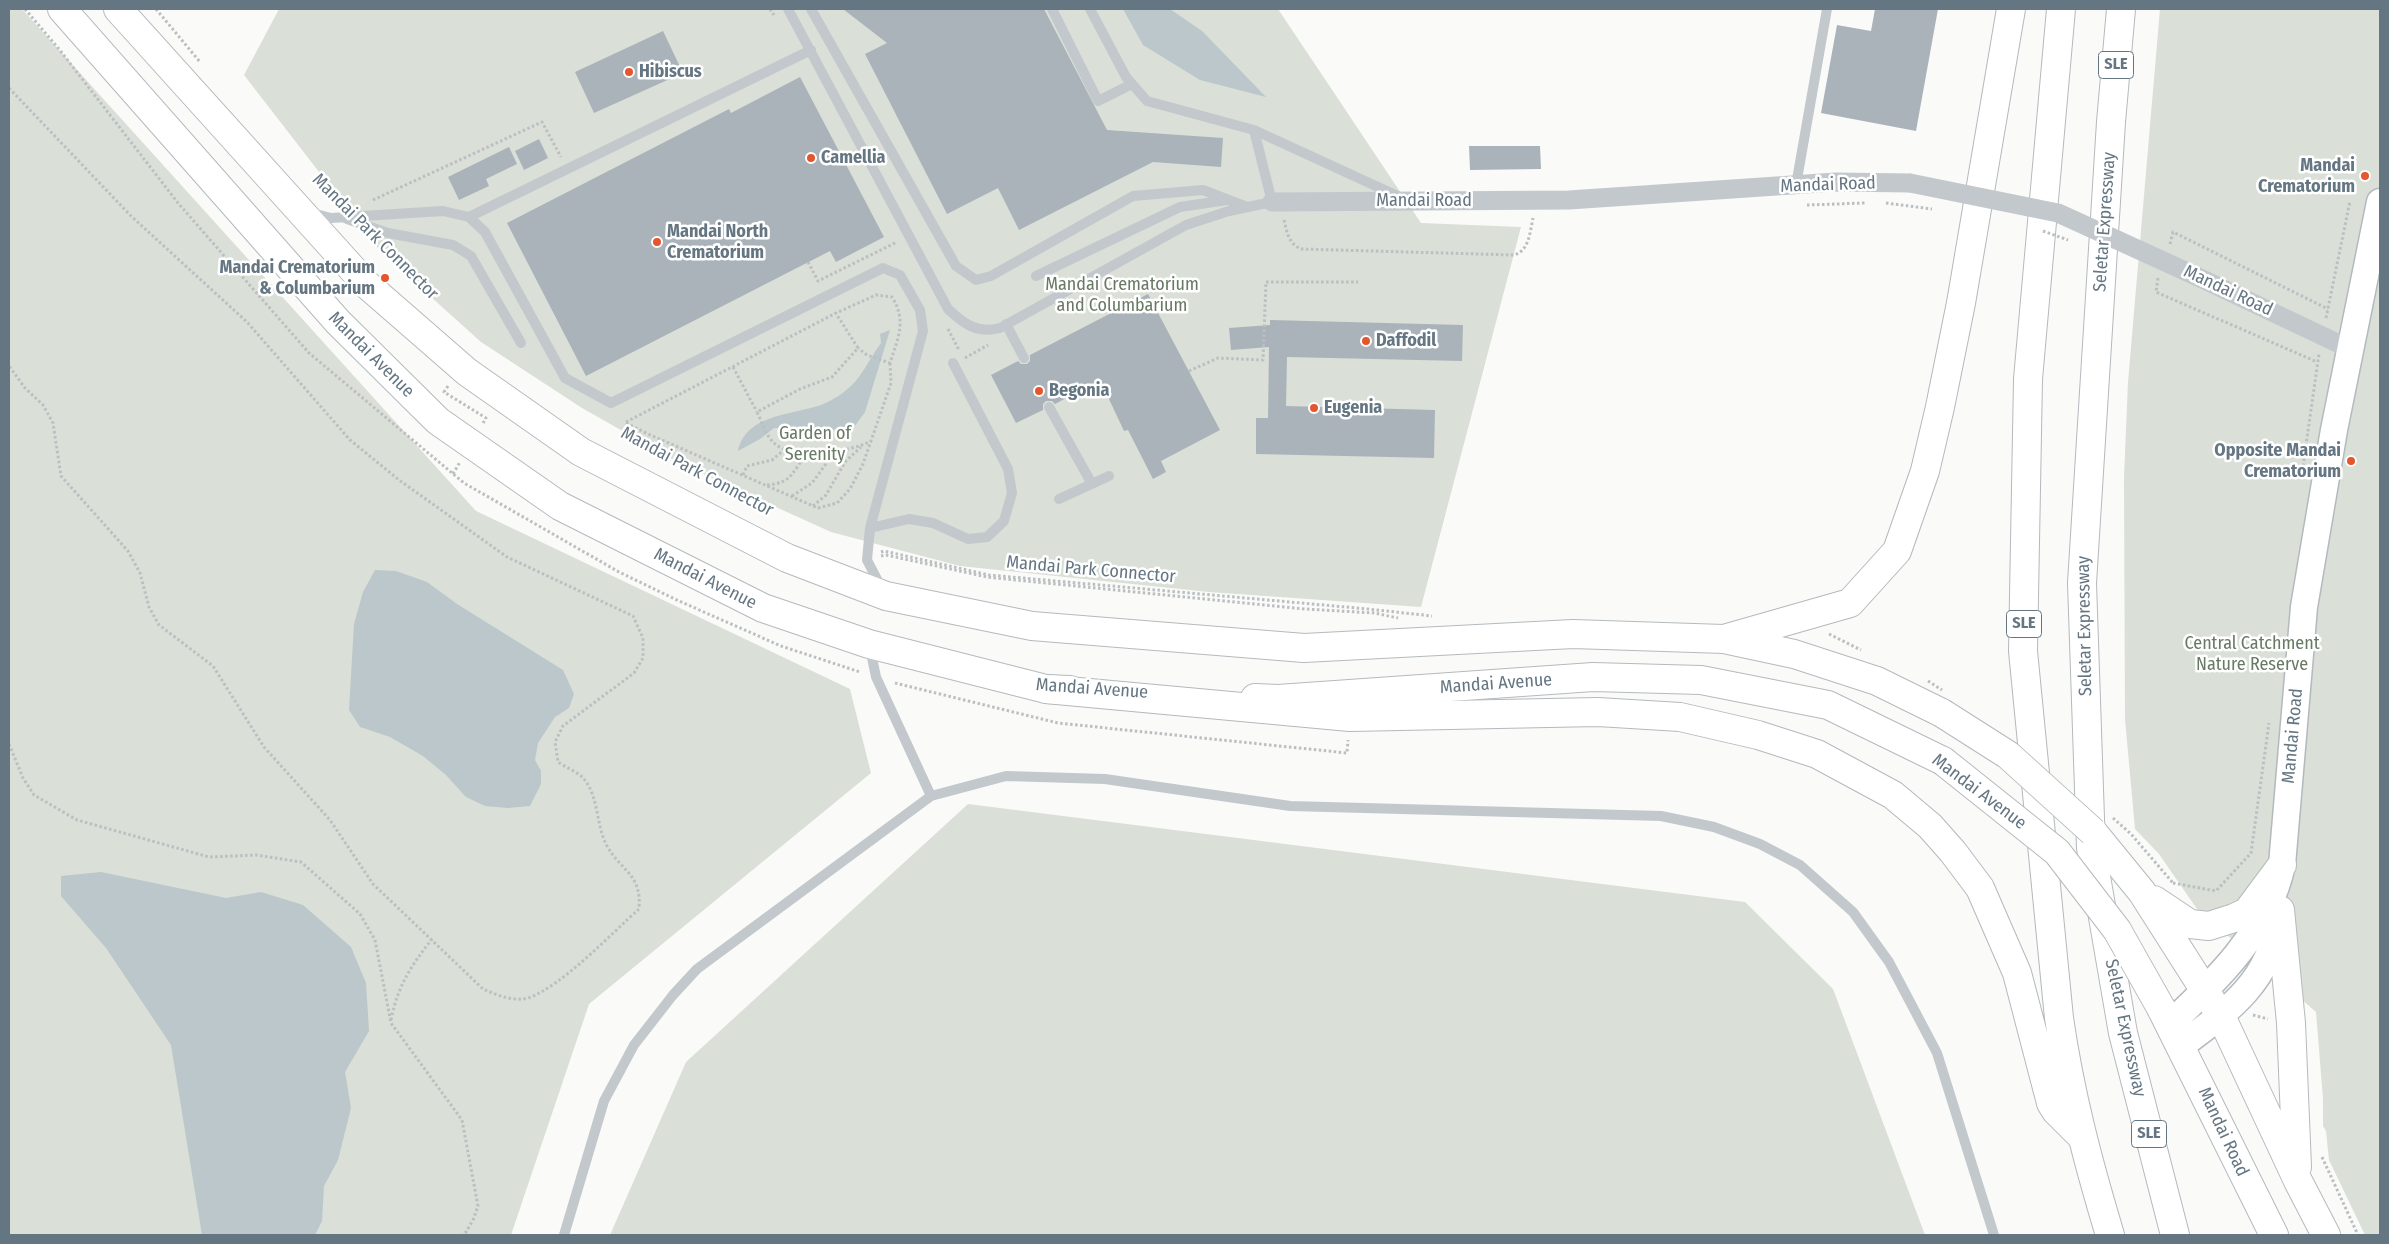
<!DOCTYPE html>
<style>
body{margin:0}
#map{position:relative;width:2389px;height:1244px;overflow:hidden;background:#fafaf8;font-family:"Fira Sans Condensed",sans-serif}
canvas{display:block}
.frame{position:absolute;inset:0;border:10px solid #657683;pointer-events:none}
</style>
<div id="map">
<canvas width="2389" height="1244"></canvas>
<div class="frame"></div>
</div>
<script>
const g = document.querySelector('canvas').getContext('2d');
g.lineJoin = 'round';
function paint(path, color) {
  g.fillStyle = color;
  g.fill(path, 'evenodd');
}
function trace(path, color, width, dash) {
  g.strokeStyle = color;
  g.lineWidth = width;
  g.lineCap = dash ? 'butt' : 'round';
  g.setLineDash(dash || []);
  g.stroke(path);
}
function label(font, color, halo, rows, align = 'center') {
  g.font = font + ' "Fira Sans Condensed",sans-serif';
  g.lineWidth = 5;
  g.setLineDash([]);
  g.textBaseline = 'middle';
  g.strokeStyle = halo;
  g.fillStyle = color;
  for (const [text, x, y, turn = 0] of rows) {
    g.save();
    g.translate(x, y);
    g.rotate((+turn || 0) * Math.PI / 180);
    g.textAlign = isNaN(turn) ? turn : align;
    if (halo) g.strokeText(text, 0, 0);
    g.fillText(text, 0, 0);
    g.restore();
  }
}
paint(new Path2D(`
 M9 9H22L476 511 850 689 871 773 589 1004 511 1235H9Z
 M279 9H1278L1421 223 1521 227 1421 607 1209 592 960 566 831 532 681 464 582 408 481 342 381 252 244 75Z
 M2160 9H2380V1235H2365L2329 1160 2326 1131 2323 1126V1099L2316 1012 2197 909 2159 854 2135 829 2125 719 2124 477 2128 382Z
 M968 804 1745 902 1833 989 1925 1235H610L686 1062Z`), '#dadfd7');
paint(new Path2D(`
 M1123 9H1170L1202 31 1266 97 1200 80 1143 45Z
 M890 330 865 412 852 430 774 428 760 439 738 451C746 414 792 415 821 405 828 402 838 397 844 392 861 380 869 359 881 343L880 334Z
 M375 570 396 571 427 582 457 604 563 670 574 694 569 708 555 717 538 743 535 760 541 771V784L530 806 508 808 485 806 466 797 446 775 423 756 390 737 360 727 349 710 354 624 363 592Z
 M101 872 226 898 261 892 303 905 351 947 366 983 369 1031 345 1072 351 1108 338 1160 324 1186 322 1221 315 1235H202L171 1045 106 948 61 896V876Z`), '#bbc7cb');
paint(new Path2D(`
 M843 9H1044L1107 130 1223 138 1221 167 1153 162 1019 230 998 188 947 214 865 54 887 43Z
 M1875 9H1938L1916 131 1821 113 1837 25 1871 31Z
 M663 31 683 73 594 113 575 72Z
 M800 77 884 237 836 262 830 251 586 376 507 223 729 109 731 113Z
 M539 139 548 158 524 170 515 151Z
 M1469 146H1540L1541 169 1470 170Z
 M509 147 517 164 486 179 489 186 459 200 448 177Z
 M1148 294 1220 430 1161 461 1166 472 1153 479 1128 430 1124 431 1100 380 1055 404 1052 401H1046L1043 404V410L1016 423 991 375 1018 361 1021 364H1027L1030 361V355Z
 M1270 320 1463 325 1462 361 1287 357 1286 406 1435 410 1434 458 1256 454V418H1268L1269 347 1231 350 1229 328 1270 325Z`), '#aab3b9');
const secondary = new Path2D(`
 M2170 1024C2217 980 2268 931 2282 865L2304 607 2334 430 2380 202
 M2182 1045C2229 1010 2269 982 2279 920`);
const primary = new Path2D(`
 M62 9 338 322 438 421 560 506 763 608 869 644 1046 689 1070 690
 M118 9 366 284 467 372 581 452 787 558 886 596 1032 626 1304 648 1573 634 1724 639 1794 654 1877 681 1942 713
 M1255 698 1278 699 1593 677 1701 680 1828 705 1943 761
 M2093 832 2142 892 2221 1016 2298 1181 2326 1235
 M2154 900 2190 924 2209 926 2234 918 2247 912 2282 865
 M2280 910 2291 1023 2297 1167
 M2161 1008 2274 1235`);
const motorway = new Path2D(`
 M2061 9 2028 379 2023 651 2059 1018C2070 1094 2088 1162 2110 1235
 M2121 9 2111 122 2082 583 2091 848 2123 1033 2175 1235
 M1724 639 1850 603 1897 551 1925 471 1940 407 1961 303 2011 9
 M1046 689 1350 717 1598 712 1680 717 1758 735 1817 754 1893 795 1930 826 1953 852 1980 888 2017 973 2051 1103 2056 1111 2081 1136`);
trace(secondary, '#b3babf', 29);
trace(primary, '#b5babe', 30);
trace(motorway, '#b4b9bd', 30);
trace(new Path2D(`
 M25 9 59 49 178 203 309 353 464 483 619 572 679 601 781 646 860 672
 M156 9 200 62
 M770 9 774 15
 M9 88 131 216 247 322 350 440 399 480 507 557 633 616 643 638V658L634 673 563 726 555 742 558 762C565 767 578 772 584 779 599 797 596 826 607 846 621 871 642 874 639 909 612 933 561 987 528 998 513 1002 497 995 483 989L373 884 330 820 264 747 213 666 159 625 149 607 140 573 128 551 61 476 53 423 43 405 25 388 9 366
 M373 200 542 122 561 157
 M1807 205 1865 203
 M1284 220C1287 232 1288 243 1301 249L1514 255C1529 251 1530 232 1533 218
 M2170 244 2173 232 2328 309
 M808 262 818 281 897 242
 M2158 278 2156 292 2317 362
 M835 312 858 348 832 377 800 389 757 412C762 422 766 436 774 443 792 461 851 452 871 441
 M2326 318 2350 201
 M948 329 959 350
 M965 358 988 345
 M1189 371 1218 358 1263 360 1266 282H1358
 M448 386 444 392 486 418 482 425
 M626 422 836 313 876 295 892 297C907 321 898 338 890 363L867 355 858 348
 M626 423 646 433 818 508 837 503 850 489 863 464 891 383 890 363
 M2303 466 2319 354
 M453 474 460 462
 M743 475 747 466 772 460 784 450
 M767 485C794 483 792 470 808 453
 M792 496 812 483 834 453
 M813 506 826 495 845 462 861 447
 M881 552 884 551 989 575 1368 609 1432 616
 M881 556 886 555 987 577 1305 609 1374 613 1398 618
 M1829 634 1861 650
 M895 683 1058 723 1347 753 1348 740
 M9 744 23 778 34 795 77 820 209 857 256 855 301 862 360 914 375 940 391 1023 462 1120 478 1206 473 1220 466 1232 462 1235
 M2173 883 2216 891 2251 853 2269 723
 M2253 1015 2268 1019
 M391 1020C398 985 411 966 432 939
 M2322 1157 2358 1235`), '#bbbfc2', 3, [2.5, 2.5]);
trace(new Path2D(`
 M788 9 948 309C964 324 977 334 1000 328L1186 225 1229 211 1272 202 1254 130
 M811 9 956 266 976 280 991 276 1133 196 1203 190 1247 207
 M1052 9 1098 101 1132 84
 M1090 9 1126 77 1147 101 1254 130 1402 198
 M1796 185 1827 9
 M312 213 331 218 443 211 469 217 485 232 565 378 611 403 883 268 900 275 920 310 923 331 870 528 867 560 880 585 884 587
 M469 217 811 50
 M347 219 388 233 453 245 471 256 521 343
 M1036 276 1180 207 1227 200
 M1006 324 1024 358
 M1049 407 1092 484
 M1059 499 1109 476
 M870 528 909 519 933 523 968 539 987 537 1004 521 1012 493 1008 469 953 363
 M870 648 876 677 931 796
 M564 1235 604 1101 634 1045 673 995 697 969 931 796 1006 776 1105 779 1290 806 1661 816 1714 827 1760 844 1800 865 1853 912 1889 962 1937 1053 1994 1235`), '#c3c8cc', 10);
trace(new Path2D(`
 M1272 202 1569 200 1836 182 1910 183
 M2196 276 2352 350`), '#c3c8cc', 19);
trace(secondary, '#fff', 26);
trace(primary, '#fff', 28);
trace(motorway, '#fff', 28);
const primaryBridge = new Path2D(`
 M1942 713 2008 755 2093 832
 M1943 761 2057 852 2117 930 2161 1008`);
trace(primaryBridge, '#b5babe', 30, []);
trace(new Path2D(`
 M1886 203 1932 209
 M2043 231 2068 240
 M733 367 757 412
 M1928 681 1942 690
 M2113 818 2131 834 2173 883`), '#bbbfc2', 3, [2.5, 2.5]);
trace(new Path2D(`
 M1910 183 2058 213 2196 276`), '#c3c8cc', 19);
trace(primaryBridge, '#fff', 28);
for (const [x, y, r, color] of [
 [629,72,5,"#e4572e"],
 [811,158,5,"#e4572e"],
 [2365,176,5,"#e4572e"],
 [657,242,5,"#e4572e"],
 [385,278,5,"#e4572e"],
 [1366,341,5,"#e4572e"],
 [1039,391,5,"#e4572e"],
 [1314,408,5,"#e4572e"],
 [2351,461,5,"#e4572e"]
]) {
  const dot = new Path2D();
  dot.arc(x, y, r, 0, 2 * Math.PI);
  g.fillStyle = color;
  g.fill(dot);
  trace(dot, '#fff', 2);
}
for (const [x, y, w] of [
 [2116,65,35],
 [2024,624,35],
 [2149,1134,35]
]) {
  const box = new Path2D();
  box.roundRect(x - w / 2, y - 13.5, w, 27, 4);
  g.fillStyle = '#fff';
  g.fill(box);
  trace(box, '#657683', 1);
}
label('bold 16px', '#657683', null, [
 ["SLE",2116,65],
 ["SLE",2024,624],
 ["SLE",2149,1134]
]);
label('bold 18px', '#657683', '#fff', [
 ["Hibiscus",639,72],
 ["Camellia",821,158],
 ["Mandai",2355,166,"right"],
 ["Crematorium",2355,187,"right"],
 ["Mandai North",667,232],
 ["Crematorium",667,253],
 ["Mandai Crematorium",375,268,"right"],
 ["& Columbarium",375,289,"right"],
 ["Daffodil",1376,341],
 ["Begonia",1049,391],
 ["Eugenia",1324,408],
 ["Opposite Mandai",2341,451,"right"],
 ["Crematorium",2341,472,"right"]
], 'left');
label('18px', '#657683', '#fff', [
 ["Mandai Road",1828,185,-2],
 ["Mandai Road",1424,201],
 ["Seletar Expressway",2105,222,-86],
 ["Mandai Park Connector",375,237,45],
 ["Mandai Road",2228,291,25],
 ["Mandai Avenue",371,355,45],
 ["Mandai Park Connector",697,472,28],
 ["Mandai Park Connector",1091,570,5],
 ["Mandai Avenue",705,579,27],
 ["Seletar Expressway",2085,626,-91],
 ["Mandai Avenue",1496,684,-4],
 ["Mandai Avenue",1092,689,4],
 ["Mandai Road",2293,736,-85],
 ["Mandai Avenue",1979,792,37],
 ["Seletar Expressway",2125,1028,78],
 ["Mandai Road",2223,1132,65]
]);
label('18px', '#687a64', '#fff', [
 ["Mandai Crematorium",1122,285],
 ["and Columbarium",1122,306],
 ["Garden of",815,434],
 ["Serenity",815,455],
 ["Central Catchment",2252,644],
 ["Nature Reserve",2252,665]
]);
</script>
